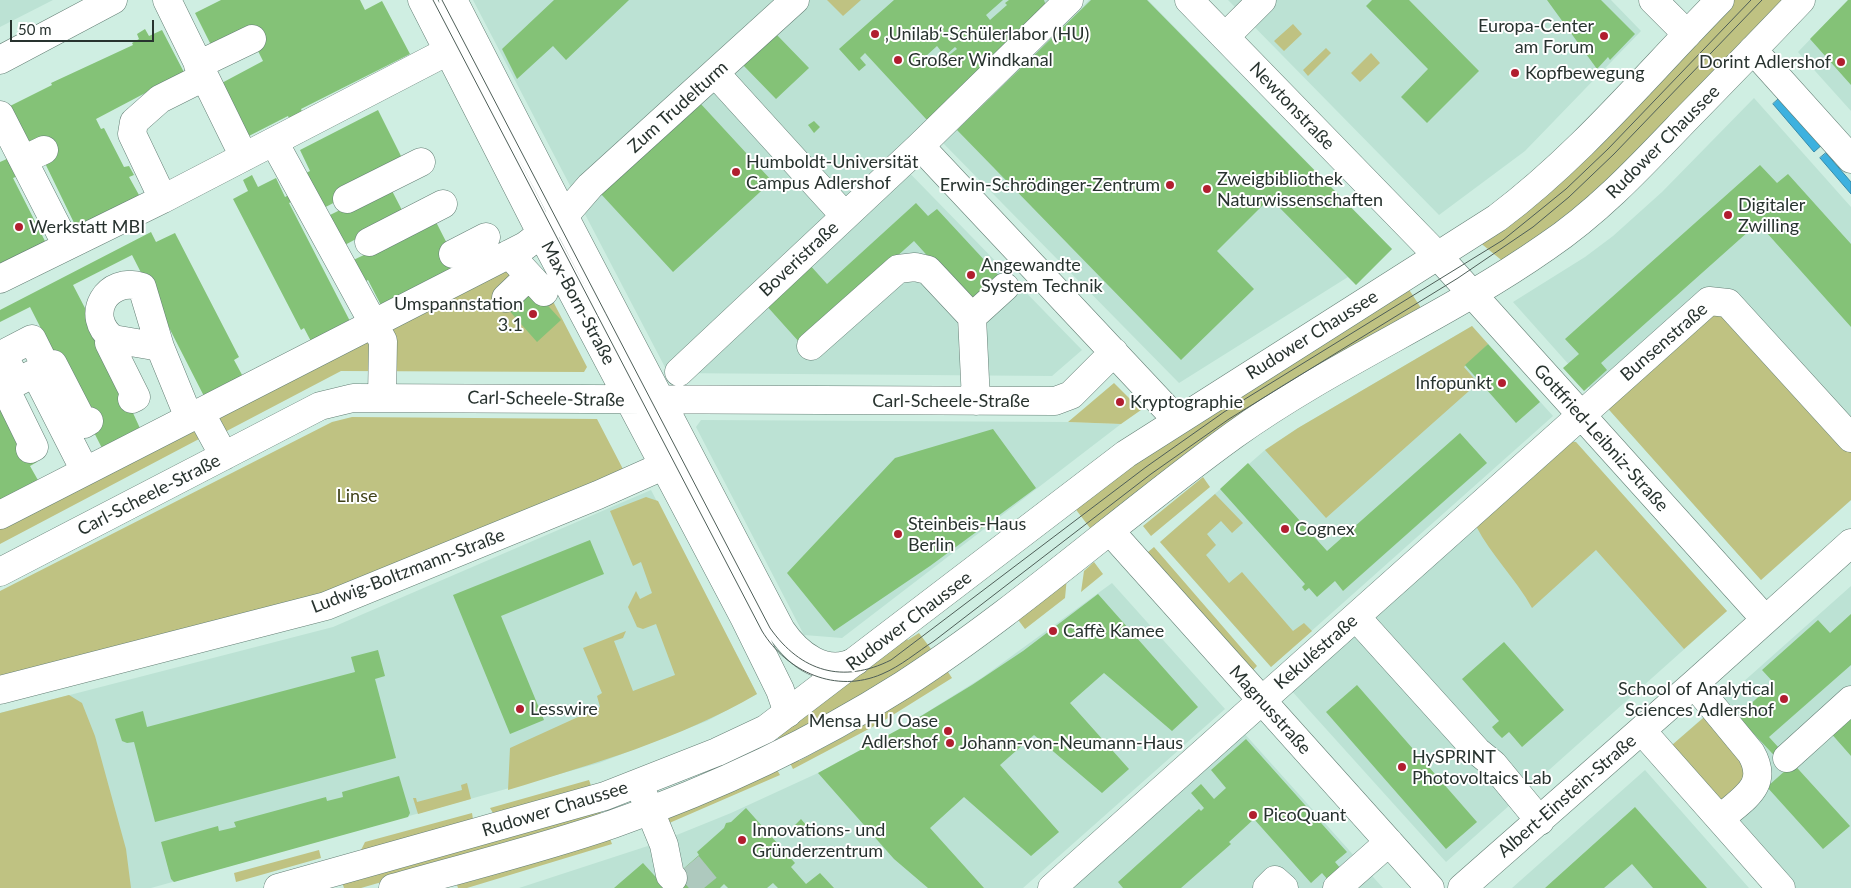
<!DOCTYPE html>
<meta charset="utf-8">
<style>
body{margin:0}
#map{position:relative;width:1851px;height:888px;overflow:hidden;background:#cfeee2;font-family:Lato,sans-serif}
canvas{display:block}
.scale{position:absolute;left:10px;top:20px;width:144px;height:22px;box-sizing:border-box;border:2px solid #28332f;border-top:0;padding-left:6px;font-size:15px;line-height:18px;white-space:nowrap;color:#28332f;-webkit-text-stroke:4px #fff;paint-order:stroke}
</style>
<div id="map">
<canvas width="1851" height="888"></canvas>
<div class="scale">50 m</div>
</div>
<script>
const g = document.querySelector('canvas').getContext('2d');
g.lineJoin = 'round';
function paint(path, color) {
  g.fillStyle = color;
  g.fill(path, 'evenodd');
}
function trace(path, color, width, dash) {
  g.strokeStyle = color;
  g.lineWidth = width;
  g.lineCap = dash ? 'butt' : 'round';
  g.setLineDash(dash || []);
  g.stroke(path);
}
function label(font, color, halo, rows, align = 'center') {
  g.font = font + ' Lato,sans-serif';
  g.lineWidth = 4;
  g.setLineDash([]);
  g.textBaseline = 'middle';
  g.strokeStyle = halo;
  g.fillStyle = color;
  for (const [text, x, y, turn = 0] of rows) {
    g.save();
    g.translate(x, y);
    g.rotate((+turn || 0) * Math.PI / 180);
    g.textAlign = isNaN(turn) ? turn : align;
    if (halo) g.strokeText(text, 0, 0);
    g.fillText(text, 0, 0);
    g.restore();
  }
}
paint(new Path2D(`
 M0 0H53L0 27Z
 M473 0H1051L893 156 1082 350 1052 376 668 373Z
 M1089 0H1148L1392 249 1356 285 1348 277 1179 383 943 143Z
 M1228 0H1611L1641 31 1525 151 1439 215Z
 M1848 0H1851V111L1798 52Z
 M1754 98 1851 207V500L1761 580 1513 302 1585 257 1613 236 1662 192Z
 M1472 326 1553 416 1271 667 1160 542 1265 450 1298 428Z
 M701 420 1068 422 1121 424 842 638 804 635 696 427Z
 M1573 439 1727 611 1446 862 1290 689Z
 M651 490 757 694 707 721 599 763 151 888H0V713L333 627Z
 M1112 583 1225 709 1023 888H519L657 843 731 813 818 773 903 727 983 677Z
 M1851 586V888H1796L1670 747Z
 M1243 732 1383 888H1068Z
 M1645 770 1749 888H1512Z`), '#bce2d4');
paint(new Path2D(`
 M827 0H861L843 16Z
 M1734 0H1789L1629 166 1505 263 1478 241 1643 95Z
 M1293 24 1302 34 1284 51 1274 41Z
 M1326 48 1331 53 1308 76 1303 70Z
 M1371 53 1380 63 1360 82 1351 73Z
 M527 251 587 367 584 372 341 371 221 434 212 416Z
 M1406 285 1423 311 1093 532 1074 507 1142 455Z
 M1707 311H1729L1851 447V500L1761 580 1603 403Z
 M1472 326 1488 344 1464 367 1478 383 1326 518 1265 450 1298 428Z
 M1114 383 1141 410 1121 424 1068 422Z
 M352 417 597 419 624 471 319 597 0 681V591L332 422Z
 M191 426 199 439 0 544V525Z
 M1572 442H1576L1727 611 1684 649 1596 550 1532 608C1516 579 1491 555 1476 526Z
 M1203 477 1210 487 1151 536 1143 526Z
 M1215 494 1243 523 1232 533 1221 521 1207 534 1216 545 1206 555 1229 583 1242 572 1293 631 1304 623 1312 631 1271 667 1160 542Z
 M646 497 658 501 757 694C680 739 593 764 508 790L510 748 600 707 597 696 602 693 583 648 626 631 623 638 614 641 633 691 675 675 656 624 643 629 637 627 628 607 636 591 640 599 652 593 641 562 633 566 610 511Z
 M1154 547 1257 666 1248 675 1142 557Z
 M1094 562 1103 574 1081 592 1084 571Z
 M1067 577 1065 598 1025 629 1016 617Z
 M919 633 934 653 781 743 775 732 904 636 908 640Z
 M946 669 952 678 880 723 793 769 788 759 791 758 799 761 854 731 941 677 942 673Z
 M69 695 82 703 95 736 126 849 131 888H0V713Z
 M1709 713 1751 774 1725 805 1672 745Z
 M775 766 780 775 667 824V814L685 811 771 774 772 767Z
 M589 780 593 791H589L582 788 493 813 490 808Z
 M467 783 471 799 418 814 413 798H416L417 802 462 790 461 785Z
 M599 807 603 818 361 888H344L341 879Z
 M472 813 473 819 373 847 370 851 359 854 365 842Z
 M609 836 612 844 467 888H458L456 882 468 879 472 881 601 842 604 837Z
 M319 850 321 858 236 882 234 873Z`), '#bfc282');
const water = new Path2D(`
 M1782 96 1824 143 1814 152 1773 104Z
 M1826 153 1851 182V194L1820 158Z`);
paint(water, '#3db1df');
trace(water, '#378baa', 1);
paint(new Path2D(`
 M221 0H360L365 10 382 1 410 54 301 109 303 114 290 120 288 116 245 138 218 85 263 61 249 33 214 51 195 13Z
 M554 0H629L566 60 553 46 517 79 502 49Z
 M894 0H1003L986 15 990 20 1007 5 1005 3 1009 0H1044L1046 6 929 119H926L865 53 860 58 866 65 859 71 839 49ZM937 46 945 56 955 47 957 49 934 67H930L925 62V57Z
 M1091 0H1147L1392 249 1356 285 1270 198 1217 251 1254 289 1181 360 957 130Z
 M1372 0H1409L1479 71 1427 123 1401 97 1428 69 1366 6Z
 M1547 0H1601L1635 34 1610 60 1608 57 1597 69Z
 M1848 0H1851V85L1810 39Z
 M145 29 149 36 162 30 188 80 151 90 96 119 101 129 104 128 124 167 129 166 134 175 129 177 139 195 134 198 136 203 76 227 43 159 30 150 8 107 52 85 51 83 133 45 132 43 139 39 137 34Z
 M776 34 809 68 776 99 743 65Z
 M700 103 772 181 673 272 601 194Z
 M378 110 406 166 389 185 404 214 434 218 462 273 385 313 368 280 360 284 349 262 364 255 356 239 343 246 328 216 344 208 339 200 320 210 311 192 289 203 353 327 314 347 304 328 301 330 233 199 248 191 243 180 252 175 258 187 276 178 285 197 308 185 302 175 310 171 300 150Z
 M814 121 820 127 814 133 808 125Z
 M9 158 18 176 13 178 48 247 0 271V162Z
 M1760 165 1777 183 1788 174 1851 244V327L1758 223 1601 363 1607 370 1584 391 1563 368 1579 354 1565 339Z
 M916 203 928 216 937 209 1000 277 971 304 914 241 800 343 765 304 809 264 827 284Z
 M151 232 156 242 175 233 239 357 234 360 247 384 208 404 132 255 73 285 138 410 133 413 144 437 106 456 30 307 0 322V310Z
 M530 286 561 320 537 342 506 307Z
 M1488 344 1540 402 1516 423 1465 365Z
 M0 392 37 462 30 466 43 489 0 502Z
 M993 429 1036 488 930 566 834 631 787 573 895 458Z
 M1460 433 1487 463 1343 591 1335 581 1317 597 1309 588 1305 591 1302 587 1305 584 1220 489 1248 463 1327 551Z
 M590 540 604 574 501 616 544 720 510 734 453 595Z
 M1098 594 1198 707 1172 731 1104 673 1070 703 1129 769 1102 793 1034 735 1000 765 1059 832 1031 856 964 797 930 828 984 888H928L894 859 818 773 903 727 972 685 1023 651Z
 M1851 614V665L1769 737 1850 826 1823 849 1767 787 1787 769 1737 716 1774 683 1762 670 1818 620 1830 633Z
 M1504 642 1564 710 1522 747 1509 732 1502 738 1496 732 1492 727 1499 721 1462 679Z
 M378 650 385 676 375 679 396 758 155 822 134 742 127 743 122 741 115 719 143 711 147 727 355 672 351 657Z
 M1357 685 1477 822 1446 849 1326 712Z
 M1851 709V756L1829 731Z
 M1246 739 1347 852 1335 862 1341 869 1328 880 1322 873 1311 883 1254 819 1229 842 1231 844 1181 888H1123L1118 882 1199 809 1201 811 1204 808 1191 793 1201 784 1214 799 1226 788 1211 770Z
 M399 776 410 813 408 817 174 882 171 879 161 842 218 826 219 831 236 827 234 822 326 797 327 801 343 797 342 792Z
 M1635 807 1707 888H1653L1632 864 1604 888H1545Z
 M746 808 795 863 791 867 806 884 820 873 834 888H778L773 883 767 888H728L724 884 720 888H614L643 863 664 886 699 855 697 852 724 828 726 823 731 822Z
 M801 819 812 832 804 838 794 826Z`), '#84c277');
trace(new Path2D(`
 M688 865 707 888`), '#aec9be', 28, [28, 14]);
const minor = new Path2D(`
 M167 0 244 157
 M422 0 541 233 745 619 780 690 788 713
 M453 0 564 216 781 630C798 655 826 677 856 661
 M1189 0 1438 256 1765 619
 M1653 0 1687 34
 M1225 37 1262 0
 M1753 50 1851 159
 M0 60 113 0
 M198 65 252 39
 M715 73 845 216
 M0 115 67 246
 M274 142 383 341 382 398
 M920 146 1177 420
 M23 160 44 150
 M163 199 132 134 134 122 160 99 204 77
 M347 199 421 162
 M369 242 443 204
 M453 254 486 237
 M509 254 544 292
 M0 279 163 199 448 51
 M506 298 529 276
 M972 317 1005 287
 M113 339 109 343 136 397 132 399
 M811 346 898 269 915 267 928 270 972 317 976 401
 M160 347 113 339C83 316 107 275 142 287L160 347 189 418
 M679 372 920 146 1069 0
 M35 373 85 471
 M17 382 3 354 32 339 46 367
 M200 412 224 456
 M30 449 34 447 5 388 53 364 84 424 89 421
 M0 515 525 246 564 216 590 186 795 0
 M1110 531 1430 888
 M0 572 320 406 353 398 1055 401 1071 395 1114 352
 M1356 617 1477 751 1493 764 1540 821
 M1694 684 1751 753C1770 786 1743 798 1720 819
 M0 690 326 606 598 495 663 466
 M1642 731 1781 888
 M1787 758 1851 700
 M639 784 664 845 670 875 673 878
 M1052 888 1709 301 1728 303 1851 438
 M1267 888 1275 880 1284 888
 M1337 888 1389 842
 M1462 888 1694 684 1851 543`);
const major = new Path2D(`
 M278 888 605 796 717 752 766 729 1126 454 1497 218C1581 155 1647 74 1720 0
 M393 888C466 867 541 849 613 824 713 789 813 742 903 685 1019 610 1122 516 1234 435 1333 364 1446 317 1546 247 1598 212 1640 167 1683 122 1723 81 1762 41 1801 0`);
trace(minor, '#647f75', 29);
trace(major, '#647f75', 29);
trace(minor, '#fff', 28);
trace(major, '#fff', 28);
trace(new Path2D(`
 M433 0 762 631C787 672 836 694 882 674 901 666 917 652 934 641L1151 474 1229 419 1458 278 1533 227 1569 197 1614 154 1762 0
 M442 0 770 628C801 672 843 684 891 660L1146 467 1224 412 1503 240 1566 189 1608 149 1751 0`), '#4e5e58', 1);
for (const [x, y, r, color] of [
 [875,34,5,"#b11e2f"],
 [1604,36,5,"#b11e2f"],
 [898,60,5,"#b11e2f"],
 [1841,62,5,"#b11e2f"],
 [1515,73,5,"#b11e2f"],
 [736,172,5,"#b11e2f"],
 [1170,185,5,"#b11e2f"],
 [1207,189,5,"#b11e2f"],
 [1728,215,5,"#b11e2f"],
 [19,227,5,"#b11e2f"],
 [971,275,5,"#b11e2f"],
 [533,314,5,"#b11e2f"],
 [1502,383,5,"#b11e2f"],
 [1120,402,5,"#b11e2f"],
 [1285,529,5,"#b11e2f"],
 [898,534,5,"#b11e2f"],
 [1053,631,5,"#b11e2f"],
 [1784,699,5,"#b11e2f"],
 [520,709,5,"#b11e2f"],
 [948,731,5,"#b11e2f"],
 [950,743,5,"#b11e2f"],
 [1402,767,5,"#b11e2f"],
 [1253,815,5,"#b11e2f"],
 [742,840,5,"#b11e2f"]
]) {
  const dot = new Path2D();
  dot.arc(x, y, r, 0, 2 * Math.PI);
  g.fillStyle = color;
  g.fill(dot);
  trace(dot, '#fff', 2);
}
label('18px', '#28332f', '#fff', [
 ["Europa-Center",1594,26,"right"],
 ["am Forum",1594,47,"right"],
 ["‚Unilab‘-Schülerlabor (HU)",885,34],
 ["Großer Windkanal",908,60],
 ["Dorint Adlershof",1831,62,"right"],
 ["Kopfbewegung",1525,73],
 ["Humboldt-Universität",746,162],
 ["Campus Adlershof",746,183],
 ["Zweigbibliothek",1217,179],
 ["Naturwissenschaften",1217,200],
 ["Erwin-Schrödinger-Zentrum",1160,185,"right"],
 ["Digitaler",1738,205],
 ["Zwilling",1738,226],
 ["Werkstatt MBI",29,227],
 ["Angewandte",981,265],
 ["System Technik",981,286],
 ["Umspannstation",523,304,"right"],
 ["3.1",523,325,"right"],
 ["Infopunkt",1492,383,"right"],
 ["Kryptographie",1130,402],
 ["Steinbeis-Haus",908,524],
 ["Berlin",908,545],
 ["Cognex",1295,529],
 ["Caffè Kamee",1063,631],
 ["School of Analytical",1774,689,"right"],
 ["Sciences Adlershof",1774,710,"right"],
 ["Lesswire",530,709],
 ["Mensa HU Oase",938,721,"right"],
 ["Adlershof",938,742,"right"],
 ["Johann-von-Neumann-Haus",960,743],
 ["HySPRINT",1412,757],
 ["Photovoltaics Lab",1412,778],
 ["PicoQuant",1263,815],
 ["Innovations- und",752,830],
 ["Gründerzentrum",752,851]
], 'left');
label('18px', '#28332f', '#fff', [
 ["Newtonstraße",1292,106,46],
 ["Zum Trudelturm",678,107,-42],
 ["Rudower Chaussee",1663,142,-45],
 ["Boveristraße",799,259,-43],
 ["Max-Born-Straße",578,303,62],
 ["Rudower Chaussee",1312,335,-32],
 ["Bunsenstraße",1664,342,-41],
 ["Carl-Scheele-Straße",546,399,1],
 ["Carl-Scheele-Straße",951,401],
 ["Gottfried-Leibniz-Straße",1601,438,48],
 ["Carl-Scheele-Straße",149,495,-27],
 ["Ludwig-Boltzmann-Straße",408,571,-21],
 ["Rudower Chaussee",909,621,-37],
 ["Kekuléstraße",1316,652,-41],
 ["Magnusstraße",1270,710,48],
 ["Albert-Einstein-Straße",1567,796,-41],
 ["Rudower Chaussee",555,809,-17]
]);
label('18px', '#3f4118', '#fff', [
 ["Linse",357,496]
]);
</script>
